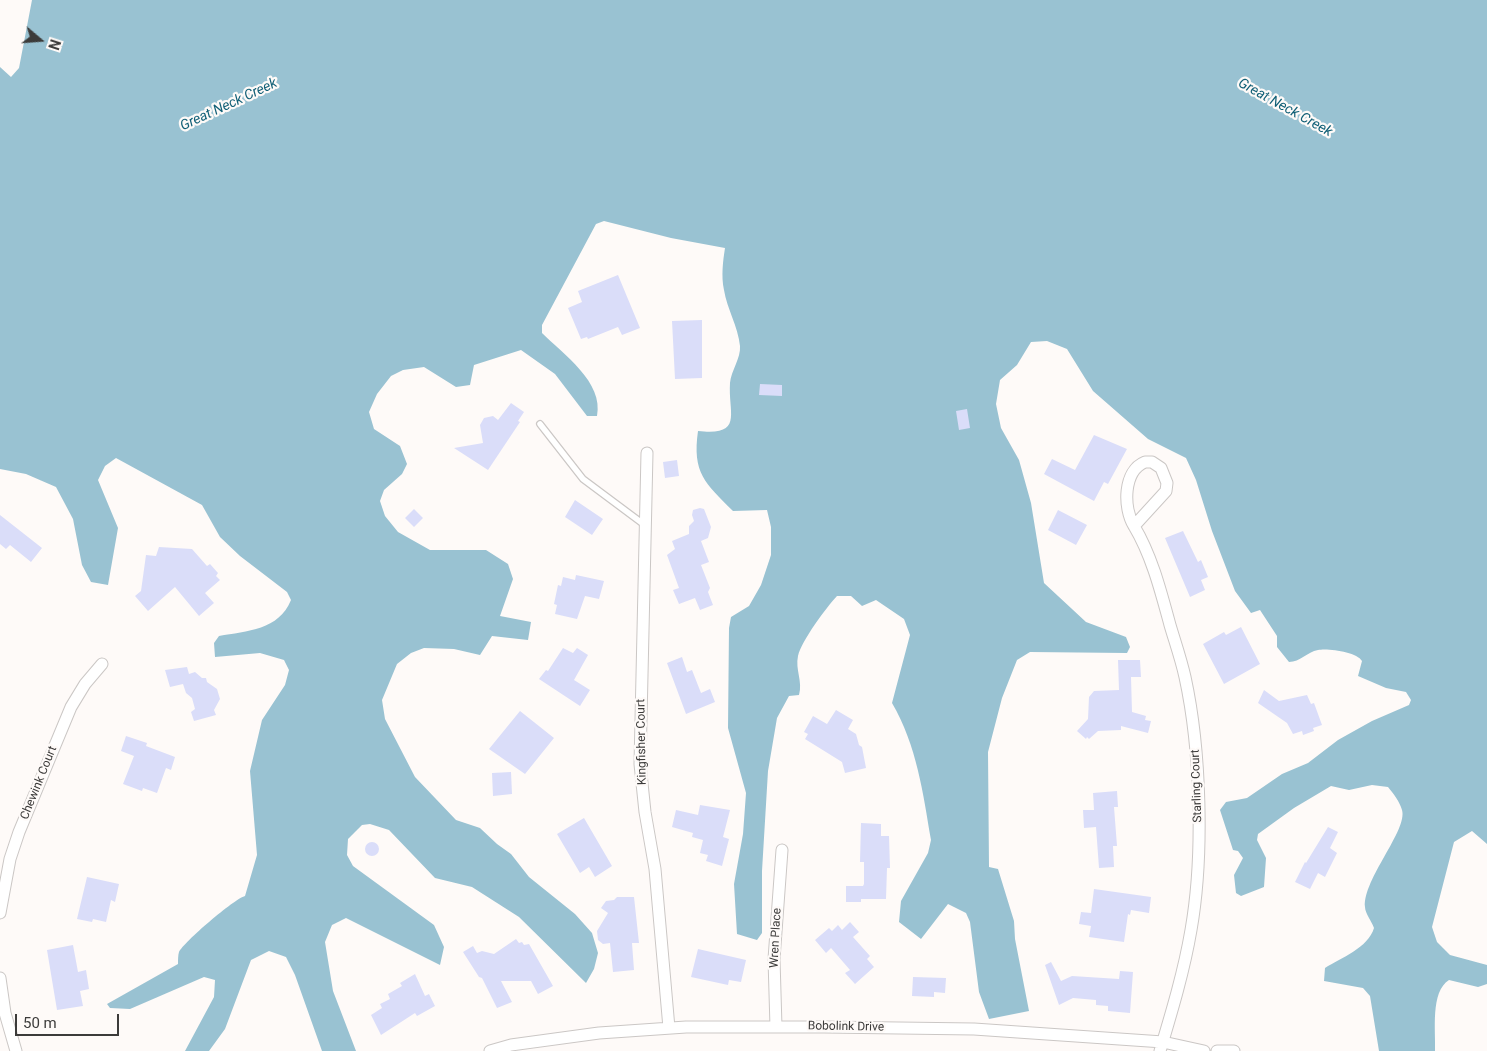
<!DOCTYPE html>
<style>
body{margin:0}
#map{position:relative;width:1487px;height:1051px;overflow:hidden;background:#fefaf8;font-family:Roboto,sans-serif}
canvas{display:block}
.north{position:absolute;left:15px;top:15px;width:50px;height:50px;-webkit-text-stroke:4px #fefaf8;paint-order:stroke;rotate:108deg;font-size:14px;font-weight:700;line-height:20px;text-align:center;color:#3c3b3a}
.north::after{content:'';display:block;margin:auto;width:18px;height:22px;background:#3c3b3a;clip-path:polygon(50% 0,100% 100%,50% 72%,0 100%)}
.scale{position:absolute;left:15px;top:1014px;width:104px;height:22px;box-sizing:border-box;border:2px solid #3c3b3a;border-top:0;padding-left:6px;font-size:15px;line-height:18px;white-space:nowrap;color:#3c3b3a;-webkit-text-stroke:4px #fefaf8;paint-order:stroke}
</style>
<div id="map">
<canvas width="1487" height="1051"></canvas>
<div class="north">N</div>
<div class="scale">50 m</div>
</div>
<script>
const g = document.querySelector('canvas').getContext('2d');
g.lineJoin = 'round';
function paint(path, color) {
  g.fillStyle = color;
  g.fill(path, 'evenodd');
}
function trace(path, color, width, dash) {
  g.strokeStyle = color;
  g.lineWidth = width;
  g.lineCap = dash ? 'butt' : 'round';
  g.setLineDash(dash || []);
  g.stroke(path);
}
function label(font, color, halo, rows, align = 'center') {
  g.font = font + ' Roboto,sans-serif';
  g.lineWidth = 4.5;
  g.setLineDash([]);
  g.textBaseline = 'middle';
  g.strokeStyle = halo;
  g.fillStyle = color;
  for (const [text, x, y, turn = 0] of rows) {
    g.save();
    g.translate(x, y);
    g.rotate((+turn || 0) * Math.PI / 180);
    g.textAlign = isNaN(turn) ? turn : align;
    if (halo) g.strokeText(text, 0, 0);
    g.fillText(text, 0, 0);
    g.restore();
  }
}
paint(new Path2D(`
 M32 0H1487V844L1472 831 1454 842 1432 927 1437 942 1450 955 1487 965V984L1478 987 1449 980C1430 992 1436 1031 1435 1051H1379L1370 996 1363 988 1324 981 1325 968C1341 958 1368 948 1374 928 1372 922 1365 913 1365 907 1363 879 1408 830 1402 810 1400 802 1393 793 1388 787L1372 785 1349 790 1331 786 1294 808 1258 834 1257 840 1266 858 1264 887 1241 896 1236 893 1234 875 1243 858 1238 851 1233 850 1220 810 1226 802 1247 798 1282 774 1308 763 1338 740 1372 721 1409 705 1411 700 1406 692 1386 688 1358 676 1362 661C1357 652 1328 648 1318 650 1307 652 1300 662 1289 662L1277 647V636L1260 610 1251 613 1235 591 1212 531 1196 480 1186 458 1148 439 1093 391 1067 349 1047 341 1031 342 1017 365 1000 380 996 404 1001 428 1019 460 1031 503 1044 583 1086 622 1126 637 1130 647 1127 653 1030 652 1017 660 1002 698 988 752 989 867 998 869 1014 921 1015 939 1029 1011 989 1019 979 992 970 922 966 913 948 904 921 939 899 922 901 901 928 853 931 840C923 793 917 746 892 703L910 635 904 619 876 600 862 606 851 596H837C826 608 802 640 798 656 795 670 803 681 799 695L789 696 777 718 768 771 762 871V933L757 940 737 934 734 884 743 834 746 793 728 728 729 628 731 617 749 606 761 585 771 555V527L767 510 733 511C705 483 692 473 698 431 744 436 728 414 730 383 731 371 741 358 740 346 738 326 727 309 724 290 721 276 723 261 725 248L671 238 604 221 596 224 542 325V333C563 354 604 382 597 416H587L555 374 521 350 474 365 470 385 456 387 424 367 403 370 391 376 377 394 369 412 374 429 400 446 407 464 402 474 384 490 380 501 385 516 398 532 430 550H486L508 564 513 579 500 616 531 622 528 640 492 636 480 655 454 649 424 648 411 653 397 664 382 700 385 719 415 777 456 820 480 828 497 844 511 854 529 877 575 914 592 933 598 953 594 969 586 983 519 917 472 887 435 878 389 830 370 824 362 825 348 839 347 855 353 866 434 925 444 947 440 965 346 918 332 925 325 942 333 991 356 1051H322L295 975 286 957 269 951 251 960 225 1029 209 1051H185L214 997 215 980 204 977 130 1009 110 1008 107 1004 178 964C178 960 178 955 179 952 184 942 234 899 245 896L257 855 250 771 262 720 285 685 289 670 284 660 260 653 215 657 214 643 219 636C247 631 279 630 291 600L287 592 240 556 220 537 202 505 116 458 105 466 98 480 118 528 108 585 91 582 82 565 73 519 56 487 26 474 0 469V67L11 77 19 68Z`), '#99c2d2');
paint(new Path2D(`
 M618 275 640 328 622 335 618 327 588 339 587 337 581 339 568 308 582 302 578 291Z
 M702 320V378L675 379 672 321Z
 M760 384 782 385V396L759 395Z
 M511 403 524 412 518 421 520 422 488 470 454 448 483 443 480 425 484 418 493 416 498 420Z
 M967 409 970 428 959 430 956 411Z
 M1094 435 1127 449 1108 484 1104 482 1094 501 1044 474 1052 459 1075 470Z
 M677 460 679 476 665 478 663 462Z
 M575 500 603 519 592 535 565 517Z
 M700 508 704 509 711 527 708 538 701 541 709 562 701 565 710 588 708 592 713 605 700 610 695 598 679 604 673 590 679 588 667 555 675 549 672 541 689 534V526L694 521 692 515 693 510Z
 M414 509 423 518 414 527 405 518Z
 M1058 510 1087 525 1076 545 1048 530Z
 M0 515 42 548 31 562 10 545 6 549 0 544Z
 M1183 531 1198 562 1201 560 1208 577 1201 580 1205 590 1190 597 1165 538Z
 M159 547 192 549 207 566 210 564 218 573 216 576 220 580 205 593 214 603 199 616 175 587 148 611 135 596 141 591 146 555 156 556Z
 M576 575 604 581 599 599 585 596 577 619 555 614 557 605 554 604 558 585 561 586 563 577 575 580Z
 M1241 627 1260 664 1224 684 1203 644 1224 632 1226 635Z
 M563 648 573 653 577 648 588 655 574 680 590 690 580 706 539 679 546 670 548 671Z
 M682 657 687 672 692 670 701 693 710 689 715 702 686 714 667 663Z
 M1118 660H1140L1141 677H1131L1132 712 1146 716 1145 720 1151 721 1148 733 1121 726V730L1098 731 1089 739 1087 737 1086 739 1077 731 1088 719 1089 697 1094 691 1119 690Z
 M187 667 189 674 195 672 202 678H206L207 682 217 689 220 699 214 710 216 715 194 721 191 712 195 709 192 698 186 693 183 684 170 687 165 670Z
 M1264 690 1279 701 1307 695 1311 704 1314 703 1322 725 1313 728 1314 731 1303 735 1302 731 1293 734 1287 723 1258 703Z
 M836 710 853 720 848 729 856 734 859 745 862 747 866 768 845 773 842 762 805 739 808 734 804 732 813 716 827 724Z
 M520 711 554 738 525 774 489 749Z
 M126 736 147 743 146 746 175 757 171 770 166 768 157 793 143 788 142 791 123 784 134 756 121 751Z
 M511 772 512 794 493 796 492 773Z
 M1117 791 1118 807H1114L1117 846H1113L1114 867 1099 868 1096 827 1084 828 1083 810H1094L1093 793Z
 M700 805 730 810 723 837 729 839 722 866 706 861 708 855 700 853 703 840 692 837 693 833 672 827 676 810 698 815Z
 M584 818 612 866 595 877 589 867 580 873 557 834Z
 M861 823 881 824V836H889L890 868H887L886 899H861V902H846V886H863L864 884V862H860Z
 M1328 827 1338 832 1330 848 1337 853 1325 877 1318 873 1310 889 1295 882 1305 862 1306 863Z
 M365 849a7 7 0 1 1 14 0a7 7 0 1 1-14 0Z
 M87 877 119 884 115 902 111 900 106 922 93 919 92 922 77 919Z
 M1094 889 1151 897 1149 913 1131 910 1130 915 1128 914 1124 942 1089 937 1091 926 1079 924 1081 912 1091 913Z
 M617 897H634L639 943H632L634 970 613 972 610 943 603 944 598 940 597 931 608 913 601 908 606 901 614 900Z
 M850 922 859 932 853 937 870 956 867 959 874 967 855 984 845 973 850 970 831 948 826 953 815 940 829 928 832 931 838 925 842 930Z
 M516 939 519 943 522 942 524 945 529 944 553 986 538 994 531 981H501L512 1002 497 1008 482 978 479 977 463 952 473 946 477 953 482 951 494 954Z
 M73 945 78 972 86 970 89 989 80 991 83 1006 57 1010 47 950Z
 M698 949 746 960 741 982 729 980 728 985 691 977Z
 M1051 962 1061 981 1072 976 1119 979 1120 971 1133 972 1130 1013 1108 1011V1006L1096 1005V1000L1073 998 1059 1005 1045 965Z
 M415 974 425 996 429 994 435 1006 417 1016 415 1013 381 1035 371 1015 382 1008 380 1004 390 999 388 994 402 986 400 983Z
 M913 977 946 978 945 993 934 992V997L912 996Z`), '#daddf9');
const service = new Path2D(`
 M540 424 583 479 646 526`);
const minor = new Path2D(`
 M647 453 640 764 645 812 655 869 669 1028
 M1145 462H1152L1161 468 1167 483 1166 491 1134 526C1123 508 1123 471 1145 462Z
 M1134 526C1152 556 1161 592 1170 625 1175 642 1181 659 1185 677 1201 750 1204 856 1191 930 1184 971 1172 1011 1160 1051
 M0 913 10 859 19 832 71 707 85 684 102 664
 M0 978 5 1013 16 1051
 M776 1027 774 959 782 850
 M490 1051 511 1045 599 1033 686 1027H824L974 1029 1163 1042 1204 1051
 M1217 1051H1234`);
trace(service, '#cbc7c5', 8);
trace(minor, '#cbc7c5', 13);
trace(service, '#fff', 5.5);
trace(minor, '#fff', 11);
label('12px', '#3c3b3a', '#fefaf8', [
 ["Kingfisher Court",642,742,-91],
 ["Chewink Court",39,783,-68],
 ["Starling Court",1197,786,-92],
 ["Wren Place",776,938,-87],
 ["Bobolink Drive",846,1027,1]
]);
label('italic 14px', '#105f76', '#fefaf8', [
 ["Great Neck Creek",229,105,-25],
 ["Great Neck Creek",1285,108,29]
]);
</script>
